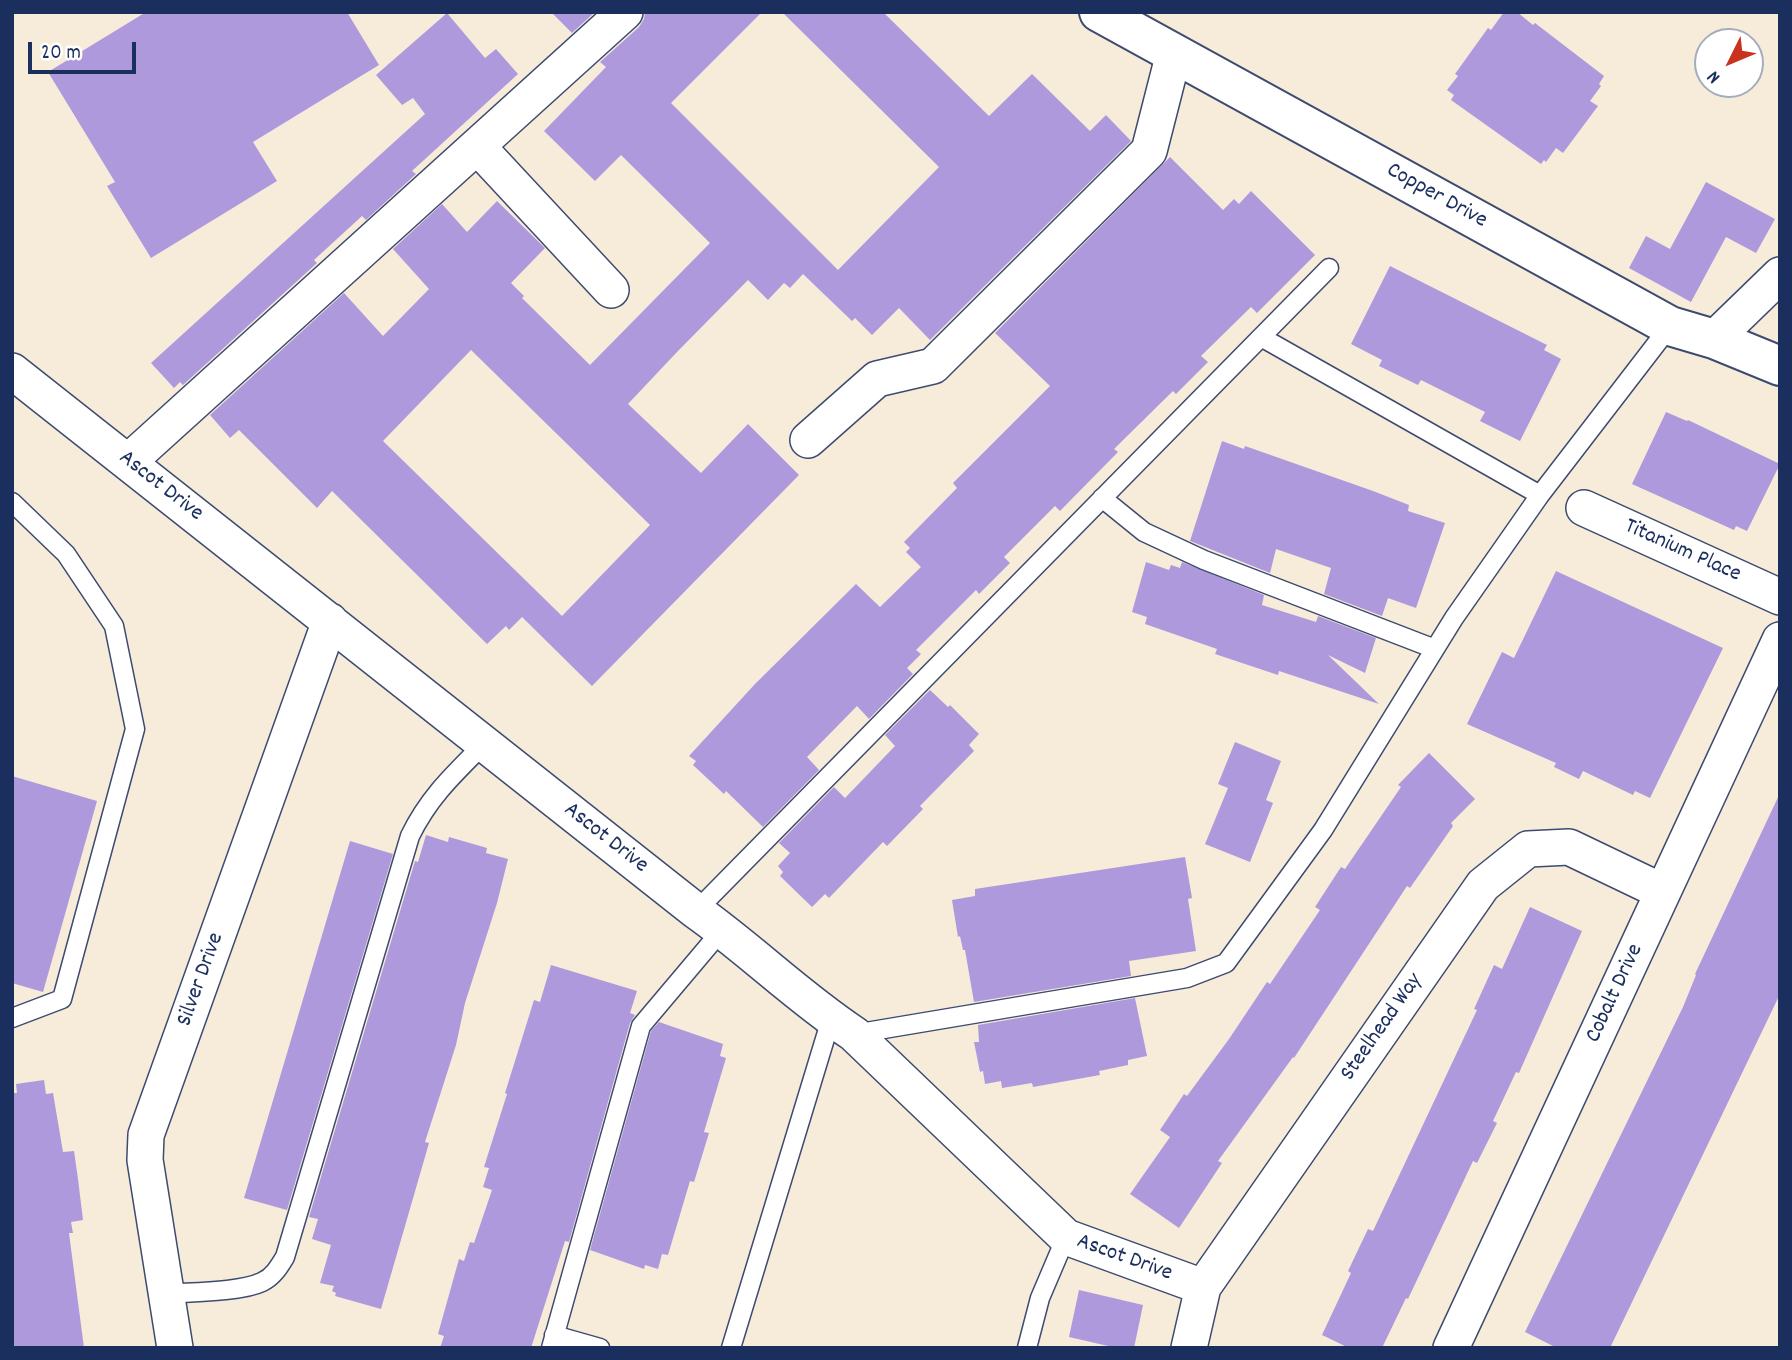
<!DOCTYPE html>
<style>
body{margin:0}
#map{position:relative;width:1792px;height:1360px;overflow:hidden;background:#f7ebd9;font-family:Dekko,sans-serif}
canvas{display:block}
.frame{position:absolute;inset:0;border:14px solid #1b2f5e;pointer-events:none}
.north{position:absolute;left:1694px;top:28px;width:70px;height:70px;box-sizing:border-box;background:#fff;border:2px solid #a4acbf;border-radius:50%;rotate:227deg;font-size:19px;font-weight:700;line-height:28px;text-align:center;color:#1b2f5e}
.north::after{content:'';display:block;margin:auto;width:24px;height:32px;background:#c8321e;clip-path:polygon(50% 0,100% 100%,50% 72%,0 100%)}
.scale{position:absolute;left:28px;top:42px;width:108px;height:32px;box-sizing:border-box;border:4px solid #1b2f5e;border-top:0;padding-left:9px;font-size:21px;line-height:24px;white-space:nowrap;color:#1b2f5e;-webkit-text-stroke:5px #fff;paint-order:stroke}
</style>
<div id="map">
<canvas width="1792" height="1360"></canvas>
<div class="frame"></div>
<div class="north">N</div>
<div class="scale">20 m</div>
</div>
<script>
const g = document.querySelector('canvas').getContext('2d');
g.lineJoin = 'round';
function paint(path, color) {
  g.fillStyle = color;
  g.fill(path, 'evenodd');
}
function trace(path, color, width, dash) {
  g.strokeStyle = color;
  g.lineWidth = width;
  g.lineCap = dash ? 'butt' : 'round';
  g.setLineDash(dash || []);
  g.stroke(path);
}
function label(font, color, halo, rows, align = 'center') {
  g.font = font + ' Dekko,sans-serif';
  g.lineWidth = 5;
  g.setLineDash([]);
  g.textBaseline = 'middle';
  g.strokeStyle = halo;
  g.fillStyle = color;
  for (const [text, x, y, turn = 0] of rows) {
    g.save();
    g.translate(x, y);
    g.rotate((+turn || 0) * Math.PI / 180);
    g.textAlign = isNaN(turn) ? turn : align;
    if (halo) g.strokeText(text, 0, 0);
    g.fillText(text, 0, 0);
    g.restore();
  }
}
paint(new Path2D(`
 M146 12H347L379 65 253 142 277 181 151 258 107 186 115 182 48 72Z
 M551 12H595L572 33Z
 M645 12H762L671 103 838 270 939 167 782 12H883L989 116 1032 74 1090 131 1106 115 1131 141 930 340 899 308 872 335 855 318 852 321 803 274 790 288 784 283 768 300 748 280 677 352 628 404 701 473 748 424 799 475 592 686 522 617 509 630 506 626 487 644 332 491 317 508 239 430 230 438 210 415 344 293 383 336 429 289 393 249 442 204 467 232 497 201 545 248 511 283 524 296 522 298 590 365 710 243 621 155 595 181 544 131 606 67 600 62 639 27 644 19ZM471 350 650 525 562 616 383 441Z
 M1504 12H1517L1533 25 1535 23 1604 76 1599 84 1601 86 1590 101 1598 106 1563 153 1556 148 1546 162 1544 160 1541 164 1451 100 1454 95 1447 90 1458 76 1455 74 1488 28 1491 30Z
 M447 13 485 58 496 49 518 74 412 171 416 174 366 220 362 216 314 260 317 263 183 385 180 382 174 388 151 363 425 114 413 98 402 105 376 75Z
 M1170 157 1223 210 1234 199 1239 204 1251 191 1315 255 1257 313 1251 307 1201 356 1208 362 1176 394 1173 391 1114 449 1118 452 1060 511 1055 506 1004 557 1010 563 979 594 976 590 916 650 921 654 907 668 913 674 869 719 857 706 807 757 819 770 763 827 726 791 724 794 693 765 696 761 689 756 755 684 856 584 880 607 921 567 906 552 910 548 904 542 957 488 953 483 1050 386 995 333Z
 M1706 182 1775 219 1756 253 1726 237 1691 302 1629 268 1646 236 1670 249Z
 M1390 266 1547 345 1544 350 1561 359 1520 441 1480 421 1485 412 1421 380 1418 385 1379 366 1382 360 1351 344Z
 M1666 412 1687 421 1688 420 1780 464 1747 531 1736 526 1734 530 1632 484Z
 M1222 441 1244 449 1245 446 1373 491 1409 505 1408 511 1445 523 1416 608 1388 598 1382 616 1324 594 1331 568 1276 549 1270 573 1190 541Z
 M1146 562 1169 570 1171 565 1180 568 1182 562 1264 595 1262 605 1316 622 1318 616 1376 638 1365 673 1328 655 1379 704 1279 671 1278 675 1215 654 1217 649 1145 624 1147 617 1132 612Z
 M1556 571 1723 648 1650 798 1635 791 1633 795 1583 771 1579 779 1554 767 1556 763 1467 724 1502 652 1514 658Z
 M930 690 948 707 950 705 979 734 969 745 974 751 920 806 923 809 887 846 883 842 829 898 825 894 812 907 780 876 783 872 778 866 790 853 779 843 834 787 845 798 895 746 885 735Z
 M1235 742 1281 761 1266 800 1273 803 1250 862 1205 844 1228 788 1218 784Z
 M1429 753 1475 799 1451 823 1453 826 1410 888 1407 886 1294 1058 1293 1057 1218 1161 1222 1163 1179 1228 1130 1194 1170 1137 1160 1130 1184 1094 1187 1096 1229 1039 1267 982 1270 984 1320 910 1315 907 1341 867 1345 869 1401 787 1398 785Z
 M12 776 97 801 43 992 12 983Z
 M1780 793V994L1610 1348H1557L1525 1332 1683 1007 1696 975 1695 974Z
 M426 835 448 842 449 837 487 848 486 853 508 859 497 903 465 1003 456 1045 425 1142 429 1143 381 1309 335 1296 336 1293 332 1291 334 1286 320 1283 331 1245 312 1239 318 1219 309 1217 415 861 418 862Z
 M350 841 393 854 287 1210 244 1198Z
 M1185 857 1192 898 1188 899 1196 951 1129 961 1131 976 974 1002 965 950H963L960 936 958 937 952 900 975 896V889Z
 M1530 907 1582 931 1519 1073 1516 1072 1493 1121 1497 1123 1477 1163 1473 1161 1408 1299 1406 1298 1382 1348H1349L1322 1335 1351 1273 1348 1271 1368 1229 1373 1231 1477 1010 1474 1009 1494 965 1502 969Z
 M551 965 637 991 630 1013 635 1015 630 1023 569 1242 565 1241 531 1348H440L444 1336 438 1334 459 1259 464 1261 470 1242 474 1243 492 1190 483 1187 489 1168 484 1167 507 1094 505 1093 534 1000 540 1002Z
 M1135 998 1147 1056 1128 1060V1065L1099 1071 1100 1075 1033 1087 1032 1083 1002 1088 1001 1081 985 1084 983 1071 980 1072 974 1042H979L978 1025Z
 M659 1022 723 1044 720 1056 726 1058 704 1132 709 1133 694 1182 690 1181 668 1255 662 1254 658 1269 645 1265 644 1269 590 1250 651 1031Z
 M44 1080 46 1094 53 1093 63 1152 74 1151 78 1179 83 1220 71 1222 73 1233H69L84 1348H12V1093H17L16 1084Z
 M1079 1290 1143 1305 1134 1348H1117L1069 1337Z`), '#af99dd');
const service = new Path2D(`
 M1261 337 1540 495
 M1102 498 1144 532 1204 560 1435 649
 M12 502 66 554 114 626 135 729 62 999 12 1018
 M696 911 1329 268
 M854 1034 1187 978 1226 963 1323 830 1454 618 1540 495 1670 326
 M166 1294C191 1292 241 1292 262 1282 273 1277 279 1267 285 1257L410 836C429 797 454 774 484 744
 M554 1335 600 1348
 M551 1348 641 1026 722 930
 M731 1348 831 1019
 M1027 1348 1040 1298 1066 1237`);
const minor = new Path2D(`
 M477 146 611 290
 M1714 339 1780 275
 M12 371 696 911C751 950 798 997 854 1034L1066 1237 1203 1287
 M808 440 877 379 933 366 1149 151 1174 53
 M128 462 625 12
 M1584 508 1780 597
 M175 1348 145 1160 146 1135 330 621
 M1189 1348 1203 1287 1483 885 1528 849 1569 847 1663 892
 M1451 1348 1780 640`);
const tertiary = new Path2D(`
 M1099 12 1670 326 1714 339 1780 366`);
trace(service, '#3c4b70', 21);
trace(minor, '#3c4b70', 38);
trace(tertiary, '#3c4b70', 42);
trace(service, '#fff', 18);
trace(minor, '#fff', 35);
trace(tertiary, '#fff', 38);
label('23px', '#1b2f5e', '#fff', [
 ["Copper Drive",1436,197,29],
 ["Ascot Drive",160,487,38],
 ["Titanium Place",1682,552,24],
 ["Ascot Drive",605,839,38],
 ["Silver Drive",202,980,-70],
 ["Cobalt Drive",1616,994,-65],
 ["Steelhead Way",1383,1028,-55],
 ["Ascot Drive",1124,1259,20]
]);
</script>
